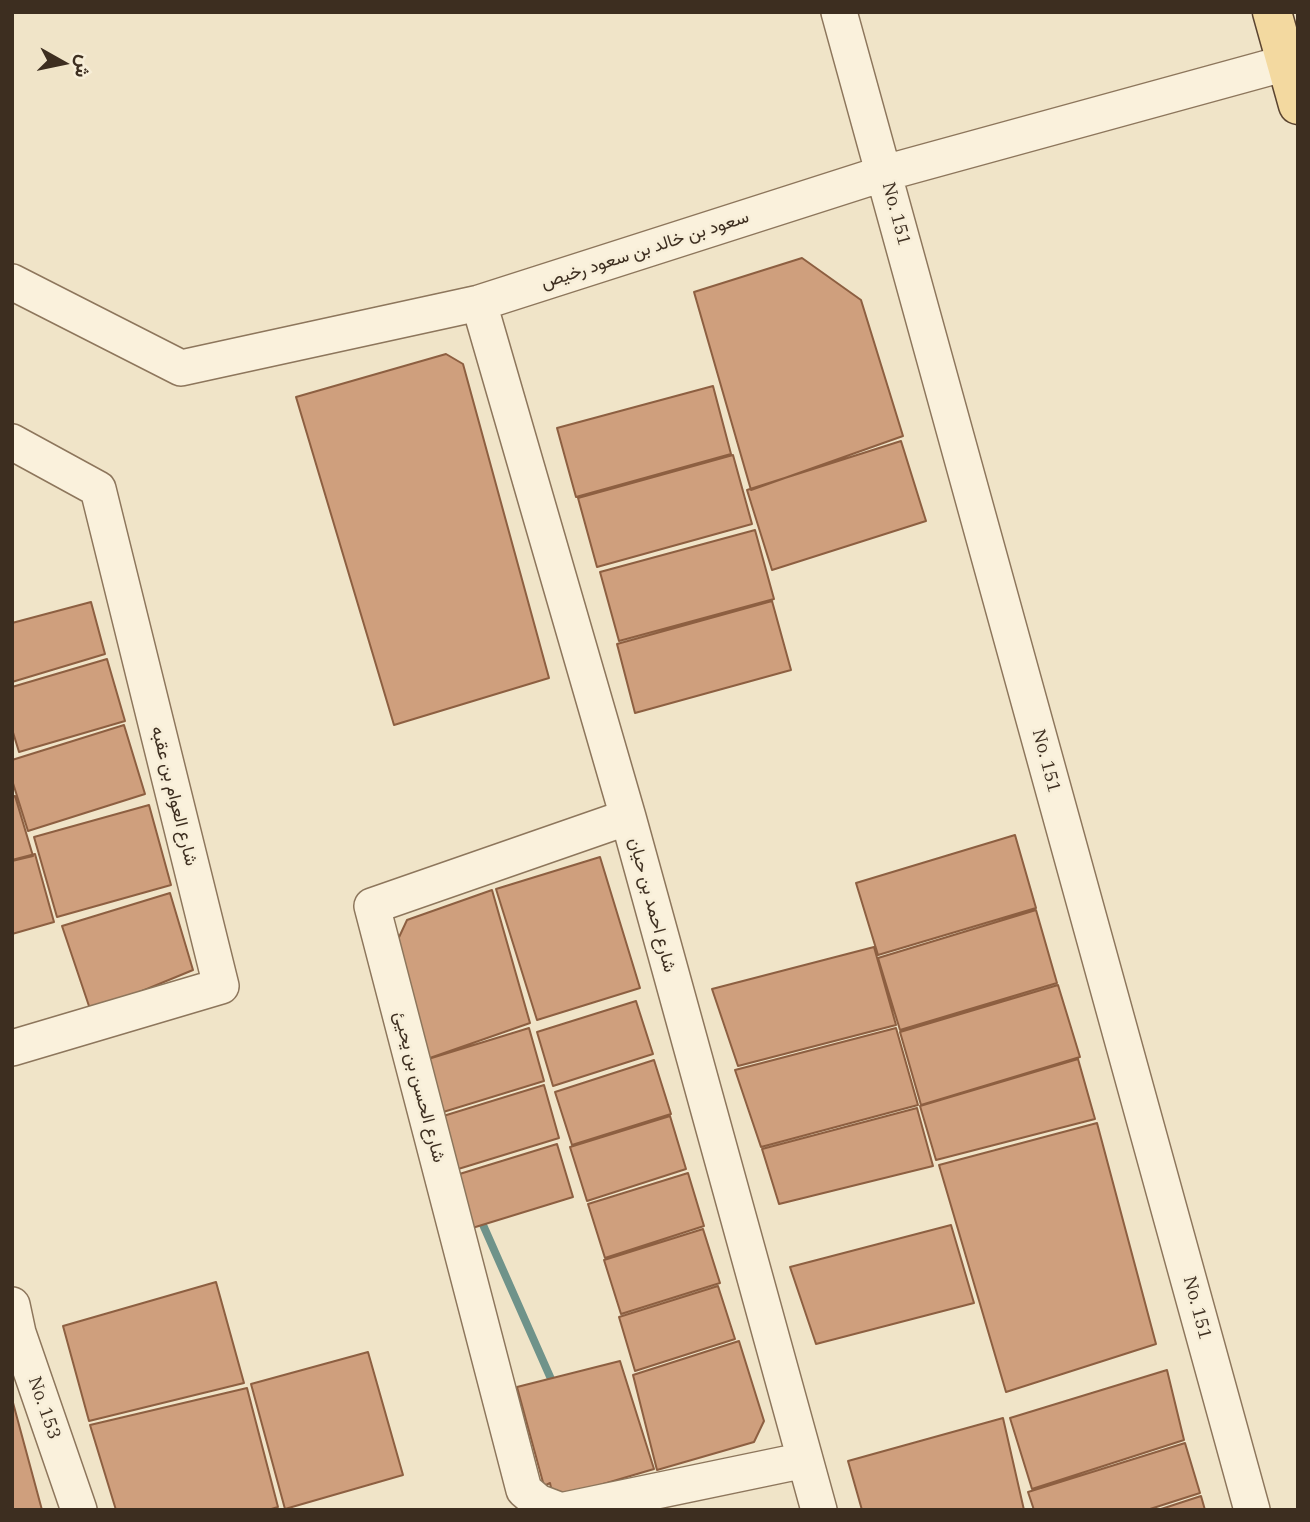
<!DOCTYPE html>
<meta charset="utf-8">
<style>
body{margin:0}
#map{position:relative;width:1310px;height:1522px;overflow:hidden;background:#f0e4c8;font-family:"IBM Plex Serif",Vazirmatn,serif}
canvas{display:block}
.frame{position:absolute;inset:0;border:14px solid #3d2e20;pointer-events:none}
.north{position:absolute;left:28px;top:28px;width:70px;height:70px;-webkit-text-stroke:5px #f7eed8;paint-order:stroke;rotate:99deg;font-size:19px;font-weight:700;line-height:28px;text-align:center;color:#3d2e20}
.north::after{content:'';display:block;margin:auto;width:24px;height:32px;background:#3d2e20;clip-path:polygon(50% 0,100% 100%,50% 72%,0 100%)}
</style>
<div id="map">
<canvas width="1310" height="1522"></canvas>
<div class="frame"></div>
<div class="north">ش</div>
</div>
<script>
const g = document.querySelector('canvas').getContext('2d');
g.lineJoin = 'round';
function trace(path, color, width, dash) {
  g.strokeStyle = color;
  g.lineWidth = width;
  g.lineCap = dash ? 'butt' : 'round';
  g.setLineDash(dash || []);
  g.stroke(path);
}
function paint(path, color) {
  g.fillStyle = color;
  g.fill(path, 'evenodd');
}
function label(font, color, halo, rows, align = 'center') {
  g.font = font + ' "IBM Plex Serif",Vazirmatn,serif';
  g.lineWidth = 5;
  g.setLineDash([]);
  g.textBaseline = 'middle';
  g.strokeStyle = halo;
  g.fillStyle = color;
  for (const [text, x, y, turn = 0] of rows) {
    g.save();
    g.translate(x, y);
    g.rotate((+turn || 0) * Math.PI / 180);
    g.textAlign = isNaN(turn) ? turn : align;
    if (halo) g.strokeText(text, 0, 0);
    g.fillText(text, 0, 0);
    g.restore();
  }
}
trace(new Path2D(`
 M480 1218 555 1388`), '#6f938a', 8);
const building = new Path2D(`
 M802 258 861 300 903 436 751 490 694 292Z
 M446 354 463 364 549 678 394 725 296 397Z
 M713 386 731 454 576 497 557 428Z
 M901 441 926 521 772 570 747 490Z
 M733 455 752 524 597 567 578 498Z
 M755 530 774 599 619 641 600 572Z
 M772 601 791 670 635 713 617 644Z
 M91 602 105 654 12 682V623Z
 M107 659 125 721 19 752 12 729V687Z
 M124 725 145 794 28 831 12 780V760Z
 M15 796 33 856 12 861V797Z
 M149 805 171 885 57 917 34 837Z
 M1015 835 1036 908 878 955 856 883Z
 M35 854 54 922 12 934V860Z
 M600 857 640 988 537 1020 496 889Z
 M492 890 530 1023 427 1059 394 948 407 920Z
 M170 893 193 970 91 1012 62 926Z
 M1036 910 1057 983 900 1030 878 958Z
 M874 947 896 1025 738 1066 712 989Z
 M1058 985 1080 1057 921 1105 900 1032Z
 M636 1001 653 1054 553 1086 537 1032Z
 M529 1028 544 1081 440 1113 425 1060Z
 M896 1028 918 1105 761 1147 735 1070Z
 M1078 1059 1095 1119 936 1160 920 1106Z
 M654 1060 671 1114 572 1145 555 1092Z
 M544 1085 559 1138 455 1170 440 1117Z
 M917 1108 933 1166 779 1204 762 1149Z
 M670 1116 686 1169 587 1201 570 1147Z
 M1097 1123 1156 1344 1006 1392 939 1165Z
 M557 1144 573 1197 469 1229 453 1176Z
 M688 1173 704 1226 605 1258 588 1204Z
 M951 1225 974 1303 816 1344 790 1267Z
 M703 1229 720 1283 621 1314 604 1260Z
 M216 1282 244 1383 89 1421 63 1326Z
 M718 1286 735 1339 635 1371 619 1317Z
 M739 1341 764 1421 754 1442 657 1470 633 1375Z
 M368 1352 403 1475 285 1509 251 1384Z
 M620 1361 654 1469 559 1497 557 1490 552 1492 550 1483 544 1486 517 1387Z
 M1167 1370 1184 1440 1032 1489 1010 1418Z
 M247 1388 278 1507 268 1510H116L90 1425Z
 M12 1399 42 1510H12Z
 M1003 1418 1024 1510H862L848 1461Z
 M1185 1443 1200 1493 1147 1510H1034L1028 1492Z
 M1201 1496 1205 1510H1158Z`);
paint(building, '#cf9f7d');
trace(building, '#8d5f41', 2);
const minor = new Path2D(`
 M839 12 1252 1510
 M12 282 181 368 479 303 885 173 1286 63
 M479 303 628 817 819 1510
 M12 442 98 489 221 986 12 1048
 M12 1305 18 1333 79 1510
 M559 1510 538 1502 524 1490 372 906 628 817
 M565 1510 805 1460`);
const major = new Path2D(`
 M1272 12 1298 105`);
trace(minor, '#8d765c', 38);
trace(major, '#5b4430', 41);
trace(minor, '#faf1dc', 35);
trace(major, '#f3d9a0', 38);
label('18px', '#3d2e20', '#f7eed8', [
 ["No. 151",896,214,75],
 ["سعود بن خالد بن سعود رخيص",645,250,-18],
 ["No. 151",1046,761,75],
 ["شارع العوام بن عقبه",174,796,76],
 ["شارع احمد بن حيان",652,905,75],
 ["شارع الحسن بن يحيئ",419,1087,75],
 ["No. 151",1197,1308,75],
 ["No. 153",44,1408,71]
]);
</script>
